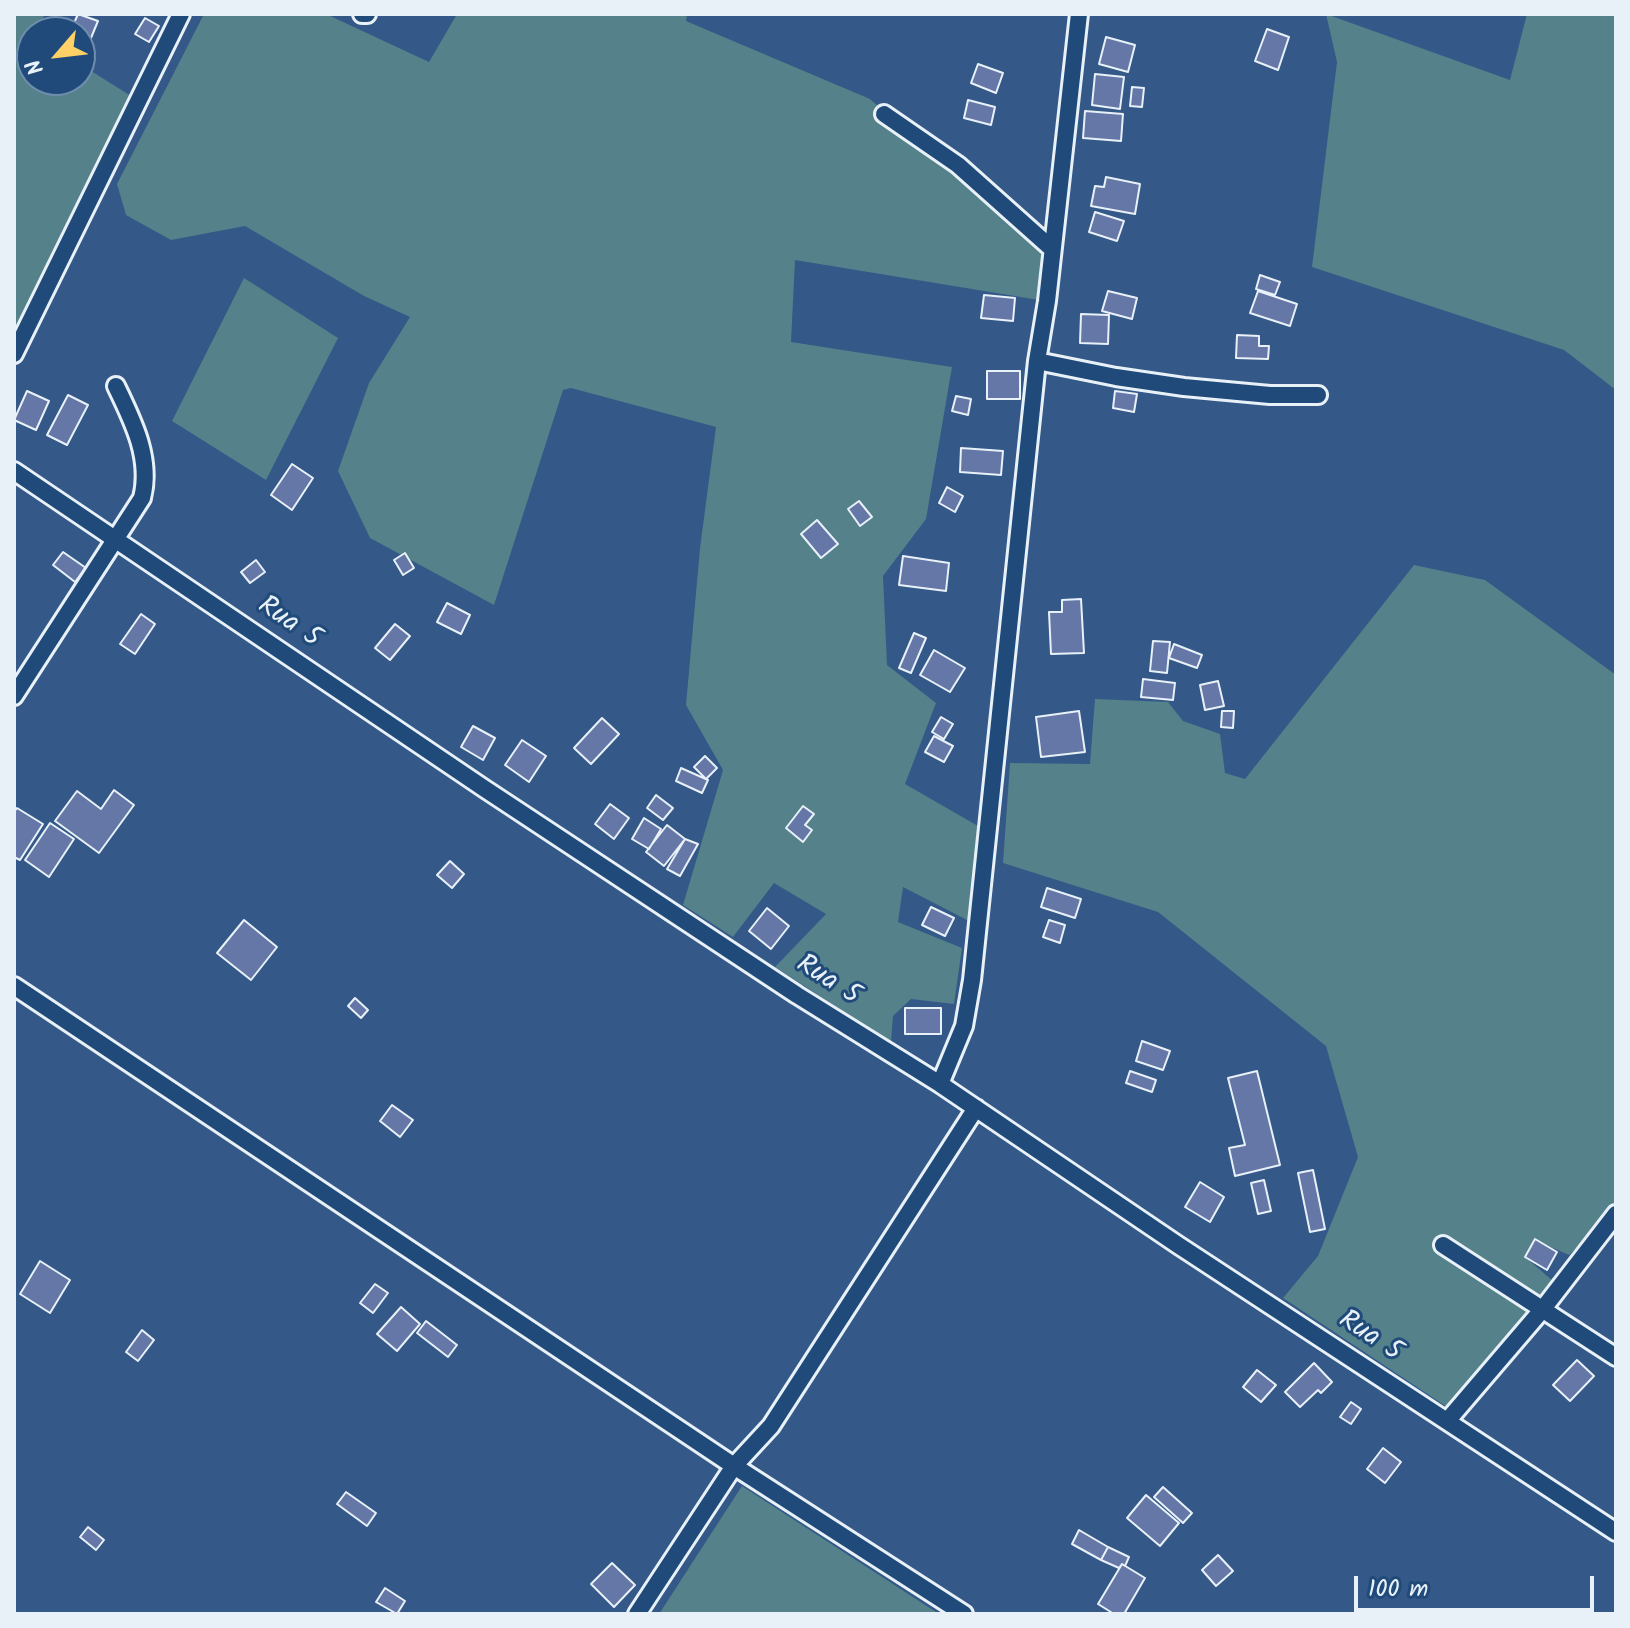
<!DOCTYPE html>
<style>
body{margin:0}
#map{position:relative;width:1630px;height:1628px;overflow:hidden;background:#345887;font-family:Kalam,sans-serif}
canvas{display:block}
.frame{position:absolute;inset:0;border:16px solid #e8f1f8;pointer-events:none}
.north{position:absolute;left:16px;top:16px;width:80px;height:80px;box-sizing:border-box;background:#1f4a7a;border:2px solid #6f8dac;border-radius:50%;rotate:242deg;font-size:22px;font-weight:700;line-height:32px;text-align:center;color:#e8f1f8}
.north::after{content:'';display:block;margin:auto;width:28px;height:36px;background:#ffd166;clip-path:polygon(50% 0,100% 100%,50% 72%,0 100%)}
.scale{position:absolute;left:1354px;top:1576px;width:240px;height:36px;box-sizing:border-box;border:4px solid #e8f1f8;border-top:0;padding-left:10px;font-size:24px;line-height:28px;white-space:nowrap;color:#e8f1f8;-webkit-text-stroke:6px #1f4a7a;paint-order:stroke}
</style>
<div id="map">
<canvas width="1630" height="1628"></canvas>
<div class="frame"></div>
<div class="north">N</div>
<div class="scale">100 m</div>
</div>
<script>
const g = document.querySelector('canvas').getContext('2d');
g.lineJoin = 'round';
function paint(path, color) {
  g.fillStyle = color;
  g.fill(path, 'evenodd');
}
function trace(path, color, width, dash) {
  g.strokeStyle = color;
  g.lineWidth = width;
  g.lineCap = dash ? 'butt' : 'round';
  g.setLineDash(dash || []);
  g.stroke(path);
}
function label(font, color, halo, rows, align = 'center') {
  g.font = font + ' Kalam,sans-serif';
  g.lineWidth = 6;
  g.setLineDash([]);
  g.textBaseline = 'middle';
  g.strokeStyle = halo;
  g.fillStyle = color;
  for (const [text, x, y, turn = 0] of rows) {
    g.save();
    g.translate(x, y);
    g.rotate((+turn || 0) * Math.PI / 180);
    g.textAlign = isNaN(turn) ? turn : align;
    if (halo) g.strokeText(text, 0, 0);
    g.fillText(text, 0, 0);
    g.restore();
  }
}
paint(new Path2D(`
 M14 14H45L37 32H32V80H80V64L139 101 31 320 14 327Z
 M204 14H326L429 62 457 14H687L686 21 870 99 945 165 1042 246 1039 300 795 260 791 342 952 367 926 519 883 576 887 665 936 703 905 784 978 826 969 921 903 887 898 922 962 948 954 1004 911 999 893 1016 891 1042 775 967 826 914 774 883 733 937 683 905 723 770 686 705 700 548 716 427 571 388 563 390 494 605 370 538 338 471 369 383 410 317 364 296 245 226 171 240 126 215 117 184Z
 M1326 14 1510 80 1527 14H1616V390L1564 350 1312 267 1337 62Z
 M244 278 338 338 266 480 172 421Z
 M1414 565 1485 580 1616 675V1202L1595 1229 1569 1255 1535 1240 1525 1257 1553 1281 1447 1407 1283 1298 1318 1256 1358 1157 1326 1046 1158 912 1003 863 1010 763 1090 764 1095 699 1168 702 1183 721 1220 734 1225 773 1245 779Z
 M742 1486 939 1614H659Z`), '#54818a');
const building = new Path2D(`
 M78 14 98 21 91 38 71 30Z
 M145 18 159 26 149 42 135 34Z
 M1267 29 1289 37 1278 70 1255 61Z
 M1106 37 1135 45 1128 72 1099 64Z
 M978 64 1003 73 996 93 971 83Z
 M1095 74 1124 77 1120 109 1092 105Z
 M1132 87 1144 88 1142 107 1130 106Z
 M968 100 995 107 991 125 964 118Z
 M1085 111 1123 114 1121 141 1083 138Z
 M1106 177 1140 184 1135 214 1091 206 1095 186 1104 187Z
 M1095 212 1124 221 1117 241 1089 232Z
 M1260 275 1280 282 1275 295 1256 289Z
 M1108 291 1137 298 1132 319 1102 311Z
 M1258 291 1297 304 1290 326 1250 313Z
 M984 295 1015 298 1013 321 981 318Z
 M1081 314 1109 315 1108 344 1080 343Z
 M1237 335 1259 336V346H1269L1268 359 1236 358Z
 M987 371H1020V399H987Z
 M27 391 49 401 36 430 14 420Z
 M1115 391 1137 394 1134 412 1113 408Z
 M68 395 88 405 67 445 47 435Z
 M956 396 971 399 968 415 952 411Z
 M961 448 1003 451 1001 475 960 472Z
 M292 464 313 478 292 510 271 495Z
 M947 487 963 496 955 512 939 503Z
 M859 501 872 517 860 526 848 509Z
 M817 520 838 544 821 558 801 534Z
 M63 552 86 568 75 582 53 565Z
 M405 553 414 568 403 575 394 560Z
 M903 556 949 563 946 591 899 585Z
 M256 560 265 572 250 583 241 572Z
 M1081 599 1084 653 1051 654 1049 612H1062V600Z
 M447 603 470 615 461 634 437 622Z
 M141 614 155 624 135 654 120 644Z
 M395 624 410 636 390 660 375 648Z
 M914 633 926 638 911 673 899 668Z
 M1153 641 1170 642 1167 673 1150 671Z
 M1174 644 1202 655 1197 668 1169 658Z
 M934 650 965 668 950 692 920 675Z
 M1143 679 1175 683 1173 700 1141 697Z
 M1218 681 1224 706 1205 710 1200 685Z
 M1079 711 1085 752 1041 757 1036 717Z
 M1222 711H1234L1233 728 1221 727Z
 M941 717 953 724 944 739 932 732Z
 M602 718 619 734 591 764 574 748Z
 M473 726 495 738 483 760 461 747Z
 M934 736 953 746 944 762 925 752Z
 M522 740 546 756 529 782 505 765Z
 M705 756 717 768 706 779 694 767Z
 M681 768 708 780 702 793 676 781Z
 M114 790 134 805 99 853 55 821 77 791 101 809Z
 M656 795 673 808 663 820 647 808Z
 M610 804 629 818 614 839 595 824Z
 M803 806 814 814 805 825 812 830 803 842 786 828Z
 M17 808 43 824 20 860 14 857V812Z
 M644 818 661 829 649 849 632 839Z
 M50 823 74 839 49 877 25 860Z
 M667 825 685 839 664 866 646 852Z
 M685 839 698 844 680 876 667 869Z
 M450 861 464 874 452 888 437 875Z
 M1047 888 1081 899 1075 918 1041 907Z
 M931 907 954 918 945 936 922 925Z
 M767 908 789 926 771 949 749 931Z
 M244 920 277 947 251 980 217 953Z
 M1049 920 1065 925 1060 943 1043 937Z
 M355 998 368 1010 361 1018 348 1006Z
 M905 1008H941V1034H905Z
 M1142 1041 1170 1051 1163 1070 1136 1061Z
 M1130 1071 1156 1080 1152 1092 1126 1083Z
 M1257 1071 1280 1165 1235 1176 1229 1148 1245 1145 1228 1078Z
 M392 1105 413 1120 400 1137 380 1121Z
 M1313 1170 1325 1229 1310 1232 1298 1173Z
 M1264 1180 1271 1211 1258 1214 1251 1183Z
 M1200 1182 1224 1197 1210 1222 1185 1207Z
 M1535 1239 1557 1252 1547 1270 1525 1257Z
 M40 1261 70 1280 50 1313 20 1294Z
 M375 1284 388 1293 373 1313 360 1303Z
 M401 1307 420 1324 397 1351 377 1334Z
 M426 1321 457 1345 448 1357 417 1333Z
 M142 1330 154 1340 138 1361 126 1352Z
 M1577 1360 1594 1376 1570 1401 1553 1385Z
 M1314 1363 1332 1382 1321 1393 1318 1390 1300 1407 1285 1392Z
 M1257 1370 1276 1385 1261 1402 1243 1387Z
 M1351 1402 1361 1409 1351 1424 1340 1417Z
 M1383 1448 1401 1462 1385 1483 1367 1469Z
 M1163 1487 1192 1513 1183 1523 1154 1497Z
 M346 1492 376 1513 367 1526 337 1504Z
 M1146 1495 1179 1523 1160 1546 1127 1518Z
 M88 1527 104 1540 96 1550 80 1537Z
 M1079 1530 1108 1547 1101 1560 1072 1544Z
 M1108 1547 1129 1557 1125 1566 1122 1564 1119 1568 1101 1560Z
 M1218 1555 1233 1571 1216 1586 1202 1570Z
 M612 1563 635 1585 614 1607 591 1584Z
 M1122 1564 1145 1578 1124 1614H1114L1098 1604Z
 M385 1588 405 1601 397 1614 376 1602Z`);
paint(building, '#6477a6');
trace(building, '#e8f1f8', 2);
const minor = new Path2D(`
 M362 14H367
 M884 114 958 165 1051 248
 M14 354 181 14
 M1037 361 1116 377 1184 387 1270 395H1318
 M14 471 485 789 797 995 940 1084 1178 1245 1616 1532
 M14 696 142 498C152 459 133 421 116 386
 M14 986 734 1466 964 1614
 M940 1084 964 1026 972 980 1037 361 1047 301 1079 14
 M1443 1245 1616 1357
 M1448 1420 1542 1310 1616 1214
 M637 1614 734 1466 771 1426 976 1108`);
trace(minor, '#e8f1f8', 22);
trace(minor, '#1f4a7a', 16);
label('28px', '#e8f1f8', '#1f4a7a', [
 ["Rua 5",288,624,34],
 ["Rua 5",827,982,32],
 ["Rua 5",1369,1338,33]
]);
</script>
